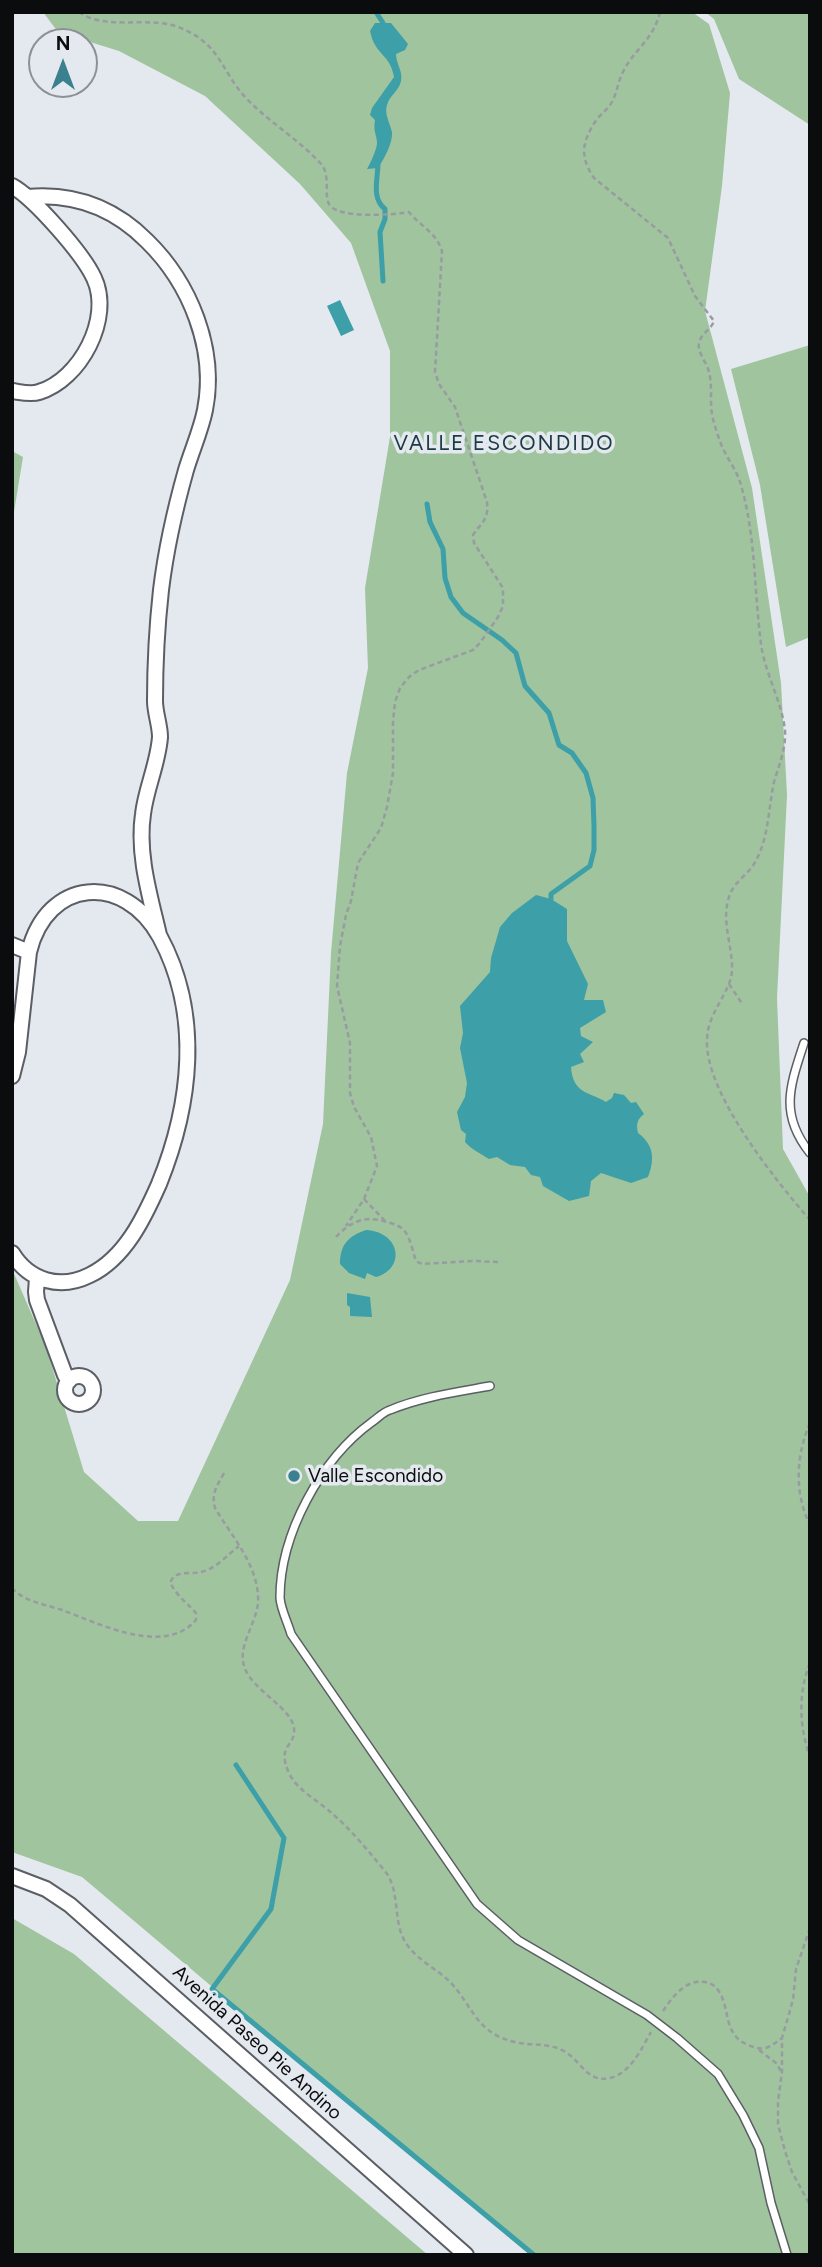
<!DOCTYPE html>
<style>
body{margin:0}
#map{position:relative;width:822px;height:2267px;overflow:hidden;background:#e4e8ef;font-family:Figtree,sans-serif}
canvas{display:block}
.frame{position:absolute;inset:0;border:14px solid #0b0c0e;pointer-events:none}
.north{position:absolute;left:28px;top:28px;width:70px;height:70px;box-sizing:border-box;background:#e4e8ef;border:2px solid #8d9095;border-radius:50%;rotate:0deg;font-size:19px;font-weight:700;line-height:28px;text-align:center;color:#0b0c0e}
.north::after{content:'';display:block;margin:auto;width:24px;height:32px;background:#3b808e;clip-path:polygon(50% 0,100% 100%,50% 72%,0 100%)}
</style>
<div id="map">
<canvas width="822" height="2267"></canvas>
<div class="frame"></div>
<div class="north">N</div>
</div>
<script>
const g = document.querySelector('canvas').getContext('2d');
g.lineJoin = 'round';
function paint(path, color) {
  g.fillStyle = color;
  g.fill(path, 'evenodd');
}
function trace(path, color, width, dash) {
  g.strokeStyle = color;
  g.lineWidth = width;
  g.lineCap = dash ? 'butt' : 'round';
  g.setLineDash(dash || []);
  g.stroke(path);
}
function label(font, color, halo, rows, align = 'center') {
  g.font = font + ' Figtree,sans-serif';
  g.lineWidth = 7;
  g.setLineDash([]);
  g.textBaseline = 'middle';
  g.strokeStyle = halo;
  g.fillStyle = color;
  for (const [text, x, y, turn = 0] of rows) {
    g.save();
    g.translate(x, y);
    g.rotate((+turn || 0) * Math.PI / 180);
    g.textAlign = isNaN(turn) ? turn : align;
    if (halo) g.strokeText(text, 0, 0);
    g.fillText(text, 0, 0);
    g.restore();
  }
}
paint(new Path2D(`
 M43 12H692L709 24 730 93 722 186 705 311 752 488 781 683 787 795 777 998 783 1149 810 1197V2255H530L82 1877 12 1852V1269L46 1347 84 1472 138 1521H178L290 1280 323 1124 331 953 347 773 368 668 365 588 390 437V351L351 243 300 184 205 96 119 51 58 32Z
 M705 12H810V125L739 79 714 19Z
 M810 345V637L786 647 760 485 731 369Z
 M12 451 23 457 12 524Z
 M12 1918 74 1954 428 2255H12Z`), '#9fc49e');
paint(new Path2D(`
 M375 23H391L408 44 405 50 396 54C396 64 403 71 401 81 399 91 389 96 387 105 384 114 390 123 392 132 393 143 384 159 378 168L367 169C370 164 377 149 377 143 377 134 373 133 375 120L370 115 372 108 394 77C390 53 375 56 370 31Z
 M340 300 354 330 341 336 327 306Z
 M536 895 551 899 567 909V941L588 984 584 1000H603L606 1012 580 1028 581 1036 593 1042 580 1054 584 1062 571 1067C573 1094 588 1091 606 1102L612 1098 614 1093 624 1095 631 1103 636 1102 644 1114C637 1119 636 1125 638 1133 654 1145 655 1159 648 1177L631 1183 601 1173 591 1181 589 1196 569 1201 543 1186 540 1177 531 1175 525 1167 510 1165 497 1157 489 1159C480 1153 472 1150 465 1142L466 1134 461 1130 457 1112 465 1097 467 1083 460 1048 463 1033 460 1006 490 972 491 958 500 927 512 913Z
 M366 1230C401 1232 406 1269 376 1277L367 1273 365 1279 349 1273 340 1264C340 1245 348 1236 366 1230Z
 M347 1293 370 1297 372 1317 350 1316V1307L347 1305Z`), '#3d9fa7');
trace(new Path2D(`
 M376 12 383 23
 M378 163C378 179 371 198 385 209V219L380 232 383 281
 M427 504 430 522 443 549 445 578 451 597 463 613 502 640 516 653 525 686 549 713 559 745 572 753 586 773 593 798 594 826V850L590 866 551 894V899
 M236 1765 284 1838 271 1909 212 1989 534 2255`), '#3d9fa7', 5);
const service = new Path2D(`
 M804 1043C790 1086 779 1114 810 1153
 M490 1386C457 1392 421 1397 390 1410 383 1412 378 1418 372 1422 321 1459 280 1534 280 1598 281 1610 288 1623 291 1634L477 1904 518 1940 647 2015 677 2038 718 2074 743 2115 759 2148 771 2203 787 2255`);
const minor = new Path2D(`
 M12 186C34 198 83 254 94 278 113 318 80 380 39 392 31 395 20 392 12 391
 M28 197C74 193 114 208 147 241 190 283 217 349 205 410 201 430 192 450 186 470 175 509 166 549 161 590 157 626 155 663 155 701 155 713 160 725 160 737 158 764 146 788 143 814 137 854 150 896 159 935
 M12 945 29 952
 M12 1076 18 1052 29 952C47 878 124 872 160 937 202 1015 191 1105 159 1184 144 1218 125 1258 90 1275 60 1290 29 1281 12 1253
 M37 1278 36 1292 37 1300 65 1375 69 1381
 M65 1390a14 14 0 1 1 28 0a14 14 0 1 1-28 0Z
 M12 1876 46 1889 70 1905 466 2255`);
trace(service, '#5b5e64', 10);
trace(minor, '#5b5e64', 18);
trace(new Path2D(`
 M79 12C107 32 151 14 183 29 222 46 221 72 247 99 270 123 301 141 323 166 330 180 324 194 329 204 337 219 393 215 409 212 420 226 436 232 442 251L435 372 439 384 455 407 487 502C489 519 482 522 473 535L474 543 503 588V606L498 617 480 643 473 650 419 670 409 677 400 688 395 702 393 722V773L387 807 381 828 358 863 351 901 346 915 340 946 337 986 350 1043V1093L354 1107 371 1137 377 1166 364 1199 346 1226
 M660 12C653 41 634 49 623 72 618 81 617 93 612 102 608 109 602 113 597 119 582 141 579 156 594 178L668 238 695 296 714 321C711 330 701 333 699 343 697 352 707 363 709 372 713 387 709 404 713 419 715 427 718 436 721 444 726 457 736 469 740 482 756 534 754 591 761 644 765 674 782 701 785 731 786 749 779 765 774 782 768 810 769 839 754 864 748 874 736 881 731 892 719 918 733 945 732 970 731 993 708 1011 707 1039 704 1092 776 1181 810 1220
 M729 984 743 1005
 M364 1199 385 1221
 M336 1237C351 1221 365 1215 387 1222 394 1224 402 1226 406 1233 411 1241 413 1252 416 1261L422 1264 473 1261 499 1262
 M810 1423C796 1455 794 1493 810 1525
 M224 1473C217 1486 211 1493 215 1508 232 1537 260 1567 258 1603 256 1625 236 1647 245 1669 255 1692 293 1709 294 1729 296 1746 276 1745 289 1773 297 1791 321 1802 335 1816 354 1833 369 1852 385 1871 402 1893 391 1924 408 1946 418 1960 435 1968 448 1980 472 2003 474 2031 511 2041 530 2047 550 2041 567 2053 582 2063 588 2083 610 2078 630 2074 642 2048 651 2032
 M12 1588C25 1602 44 1604 62 1610 98 1623 164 1657 196 1620V1613C185 1601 179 1598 170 1583 175 1569 189 1575 201 1572 216 1569 227 1555 239 1546
 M810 1663C798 1693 799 1726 810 1757
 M810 1928 796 1969 793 2000 782 2038V2072L778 2102V2124L785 2151 792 2172 810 2205
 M663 2011C673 1996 686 1979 705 1982 710 1983 715 1985 718 1990 731 2008 722 2034 748 2045 765 2052 768 2048 782 2038
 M759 2050 776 2063 781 2071`), '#989ba0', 2.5, [5, 3.5]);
trace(service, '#fff', 7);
trace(minor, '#fff', 14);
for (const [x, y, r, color] of [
 [294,1476,7,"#3b808e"]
]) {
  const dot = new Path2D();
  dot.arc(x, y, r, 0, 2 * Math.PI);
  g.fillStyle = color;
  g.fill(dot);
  trace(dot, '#e4e8ef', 2.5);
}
label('19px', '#0b0c0e', '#e4e8ef', [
 ["Valle Escondido",308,1476]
], 'left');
label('19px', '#0b0c0e', '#e4e8ef', [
 ["Avenida Paseo Pie Andino",257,2043,42]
]);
g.letterSpacing = '2px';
label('21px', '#1a3b42', '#e4e8ef', [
 ["VALLE ESCONDIDO",504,444]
]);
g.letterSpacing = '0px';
</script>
